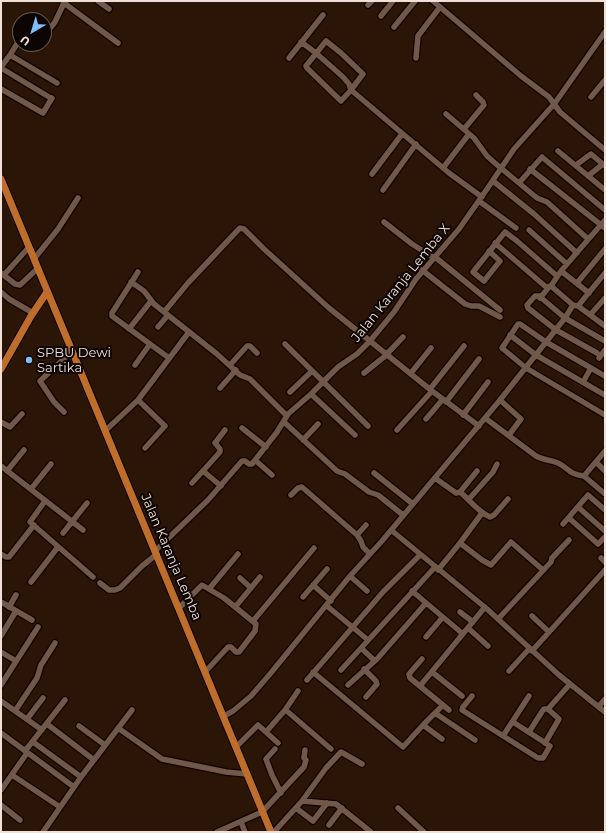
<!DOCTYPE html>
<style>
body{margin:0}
#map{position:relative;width:606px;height:833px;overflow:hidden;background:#2a1507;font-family:Montserrat,sans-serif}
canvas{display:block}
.frame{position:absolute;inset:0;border:2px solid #f0e0d7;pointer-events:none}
.north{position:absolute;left:12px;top:12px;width:40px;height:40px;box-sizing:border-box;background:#0c0402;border:1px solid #675c57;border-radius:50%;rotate:218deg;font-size:11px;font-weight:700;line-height:16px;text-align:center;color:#f0e0d7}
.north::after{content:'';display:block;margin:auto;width:14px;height:18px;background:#81bdfa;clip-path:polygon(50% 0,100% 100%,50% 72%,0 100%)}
</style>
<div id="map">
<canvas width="606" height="833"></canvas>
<div class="frame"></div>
<div class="north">U</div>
</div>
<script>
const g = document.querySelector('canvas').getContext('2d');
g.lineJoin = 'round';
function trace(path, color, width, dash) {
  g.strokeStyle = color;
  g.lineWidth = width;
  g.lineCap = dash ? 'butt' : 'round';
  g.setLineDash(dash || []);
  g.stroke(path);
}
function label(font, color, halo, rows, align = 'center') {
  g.font = font + ' Montserrat,sans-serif';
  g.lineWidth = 4;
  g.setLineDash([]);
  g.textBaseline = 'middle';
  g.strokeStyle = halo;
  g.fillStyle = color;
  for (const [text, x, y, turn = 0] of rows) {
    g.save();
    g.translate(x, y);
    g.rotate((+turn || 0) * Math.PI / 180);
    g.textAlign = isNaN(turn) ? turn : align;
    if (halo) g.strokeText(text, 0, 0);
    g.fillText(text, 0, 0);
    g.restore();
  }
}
const minor = new Path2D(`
 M66 1 64 3 118 43
 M98 1 109 9
 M433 1 521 76 549 97 560 112 605 150
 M368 5 372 1
 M381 16 393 1
 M394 27 415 1
 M44 36 55 22 64 3 63 1
 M326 41 341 53 363 74 351 90 341 101 307 68 306 66Z
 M301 42 316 53 343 77 349 84 351 90 449 173 482 197
 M10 55 20 39
 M289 58 323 15
 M416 58 418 36 440 7
 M1 67 10 55 57 83
 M1 68 49 97
 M1 89 43 113 52 98
 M591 97 605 80
 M446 114 474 138 487 156 496 164 537 198 547 202 588 239
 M464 129 484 105 483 102 476 95
 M558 151 605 190
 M576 165 591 154 605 166
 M443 168 469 134
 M530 169 605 228
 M372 174 402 134
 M588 176 603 164
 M493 181 534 214 577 253
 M519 183 542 157 605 210
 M383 190 416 144
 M479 201 516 228
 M384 222 412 244 434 258
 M529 230 567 264
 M495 243 546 287 551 286
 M489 251 500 261 484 281 473 272 505 232 517 241 557 276
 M435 257 500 310
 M34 259 58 229 78 198
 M422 270 465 304 471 306H479L500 317
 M561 271 589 293
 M138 272 112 313V316L169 358
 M1 273 15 284 20 285 38 268
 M4 275 29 247
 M131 282 144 291 154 304 217 354 240 375 250 379 287 416
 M577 283 605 249
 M551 286 561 271 605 220
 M551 286 573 305 578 306 605 326
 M1 292 9 299 33 313
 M540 298 549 287
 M578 306 605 273
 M164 312 188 283 237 231 240 228 244 229 264 249 329 308 432 391 479 426
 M590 315 605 298
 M158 327 168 315
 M129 329 151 301
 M510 335 536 355 605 395
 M285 344 368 426
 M597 353 556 330 528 308 527 305 535 296H539L565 318 605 341
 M599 358 605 350
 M135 365 150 344
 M230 365 247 346H250L257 353
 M364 373 384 357 403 337
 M411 373 431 348
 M605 376 546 342 520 324H518L502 348 526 368 605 415
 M583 382 591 368
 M220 388 236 370
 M430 389 464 346
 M290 392 312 371
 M311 394 355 435
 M138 400 165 426 145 448
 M500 400 521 419 509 435
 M446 402 479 359
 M64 412 54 402 40 381 72 351
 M463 415 488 382
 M485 418 536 456C543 460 551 460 558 463 570 469 568 474 584 476
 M426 419 443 399
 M1 422 10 427 22 414
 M284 422 337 471 345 474 369 492 378 495 403 515
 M242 428 266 447
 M106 430 138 400 189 332
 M397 430 432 391
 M303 440 318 424
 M605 451 584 476 605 494
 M255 460 272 475
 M596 462 605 471
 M1 466 83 530
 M7 471 24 450
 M203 471 221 486
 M374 473 413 504
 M435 478 456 493 460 492C470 500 478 512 490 517L494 515 508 499
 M192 483 220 452V449L215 443 225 430
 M31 489 51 464
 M460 492 477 471
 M291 495 298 488 302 487 357 535 361 541 363 547 370 554
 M469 499 493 472 497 464
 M45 501 30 522 93 577
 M578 507 605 531
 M482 513 460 543 482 560 491 565 511 542 543 570
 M569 518 598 544 605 537
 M563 524 588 495 605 510
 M391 530 487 609 559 675 605 712
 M63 533 87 503
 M357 535 366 525
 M155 551 208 500 242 461H245L249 464H252L277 432 288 414 311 394 338 367 357 354 370 341 394 312 416 279 459 229 487 189 514 149 555 103 605 32
 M1 554 6 557H9L34 525
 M601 558 605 562
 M438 570 460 543
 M350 576 367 591
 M240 578 251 588
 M31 582 58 547
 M100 583 109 590H115L120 588 142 566 157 554
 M313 585 331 601
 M209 589 238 554
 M412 591 463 634
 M303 597 327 569
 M1 602 32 620
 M236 606 260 577
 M327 606 368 640
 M9 607 16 595
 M179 608 202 585 224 598 256 624 255 631 239 652H236L231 647H228L205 672
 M460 612 473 622
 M532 616 549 632
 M498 619 551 562 552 558 569 540
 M253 621 314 548
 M468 628 488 646
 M1 636 16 611
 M426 637 442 618
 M361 648 375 661
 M532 651 605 570
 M1 652 16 661
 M422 659 409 674 410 678 449 710
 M364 669 376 681 377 684 366 697
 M341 670 435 567
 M509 671 529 649
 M313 672 403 747 423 725 443 705
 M432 672 462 696
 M307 680 383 592 420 555
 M1 685 38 627
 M348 685 377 659 426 603
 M420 686 485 607
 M472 696 463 707 462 710 538 758H543L550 746 513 722
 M1 701 42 730
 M599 706 605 699
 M548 709 570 684
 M285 710 288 712 331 749
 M15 711 37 678 41 665 55 643
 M435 713 475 740
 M224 716 233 711 251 696 270 674 350 576 382 541 500 400 565 318 573 305
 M27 719 43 698
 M47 724 94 760
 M423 725 442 739
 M79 726 105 745
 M118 728 162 759 226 772 247 774
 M266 732 285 710 298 691
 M529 732 543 710 544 709H548L559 719 545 743
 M1 733 74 787
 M503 736 529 696
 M33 742 81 777
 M236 747 258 725 278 743
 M275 749 266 759 272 775 281 793
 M25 751 65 700
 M12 775 60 807
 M1 790 27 753
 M302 801 326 768 341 752 362 764
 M1 805 20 820
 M296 808 313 821 327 803
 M398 808 424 832
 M241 822 245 832
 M329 825 342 808
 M43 832 81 777 132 710
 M217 832 262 812 304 767 306 760 304 758 305 750
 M274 832 302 801 336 804 371 832`);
const major = new Path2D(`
 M1 179 271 832
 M1 369 31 316 47 292`);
trace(minor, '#110200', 8);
trace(major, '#110200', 9);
trace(minor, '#725849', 5.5);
trace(major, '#be6e2a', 7);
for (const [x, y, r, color] of [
 [29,360,4,"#81bdfa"]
]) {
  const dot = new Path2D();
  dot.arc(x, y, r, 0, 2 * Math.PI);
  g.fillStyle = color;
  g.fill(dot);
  trace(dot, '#0c0402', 1.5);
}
label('13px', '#f0e0d7', '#0c0402', [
 ["Jalan Karanja Lemba X",401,283,-51],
 ["Jalan Karanja Lemba",171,557,67]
]);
label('13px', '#f0e0d7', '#0c0402', [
 ["SPBU Dewi",37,353],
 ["Sartika",37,368]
], 'left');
</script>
